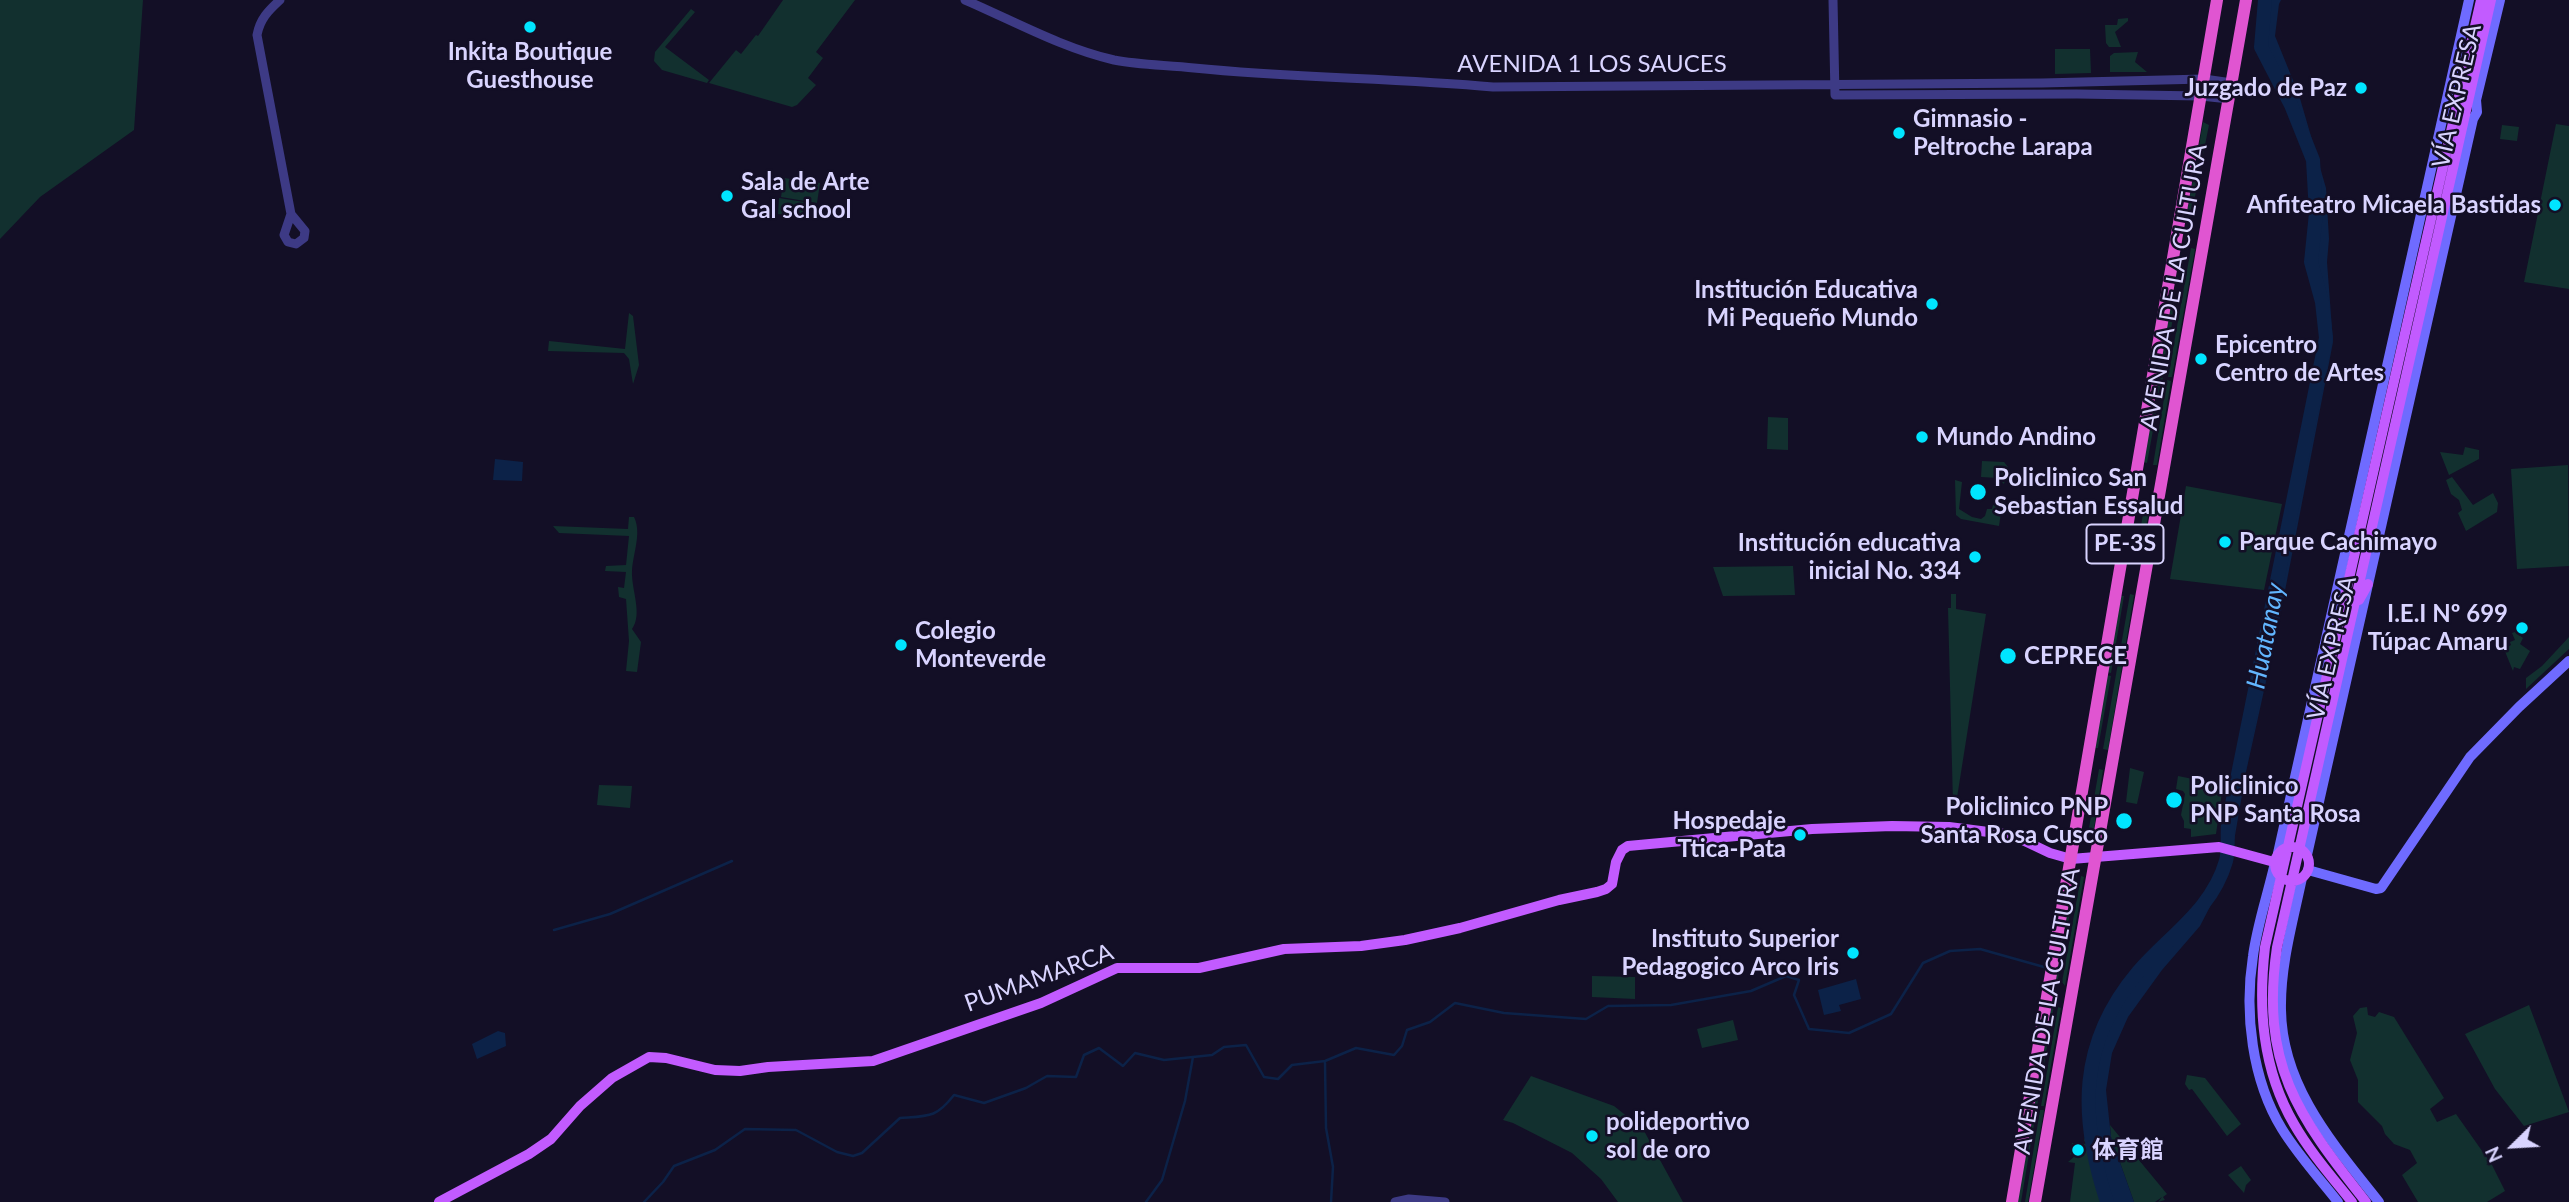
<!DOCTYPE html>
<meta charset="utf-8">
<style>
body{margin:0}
#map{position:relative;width:2569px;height:1202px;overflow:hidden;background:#130f26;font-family:Lato,sans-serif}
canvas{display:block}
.north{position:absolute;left:2478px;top:1111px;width:70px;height:70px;-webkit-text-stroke:5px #130f26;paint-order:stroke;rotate:246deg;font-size:19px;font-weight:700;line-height:28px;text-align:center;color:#d9d4ff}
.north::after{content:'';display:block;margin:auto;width:24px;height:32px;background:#d9d4ff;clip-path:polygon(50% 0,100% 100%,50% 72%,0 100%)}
</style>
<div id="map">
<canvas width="2569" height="1202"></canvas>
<div class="north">N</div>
</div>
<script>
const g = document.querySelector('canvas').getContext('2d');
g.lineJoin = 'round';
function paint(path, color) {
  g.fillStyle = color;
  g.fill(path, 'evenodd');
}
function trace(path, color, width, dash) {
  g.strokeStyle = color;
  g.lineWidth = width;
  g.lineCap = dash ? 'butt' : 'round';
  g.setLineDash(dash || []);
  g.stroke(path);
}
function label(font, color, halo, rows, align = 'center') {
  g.font = font + ' Lato,"Noto Sans SC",sans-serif';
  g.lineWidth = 5;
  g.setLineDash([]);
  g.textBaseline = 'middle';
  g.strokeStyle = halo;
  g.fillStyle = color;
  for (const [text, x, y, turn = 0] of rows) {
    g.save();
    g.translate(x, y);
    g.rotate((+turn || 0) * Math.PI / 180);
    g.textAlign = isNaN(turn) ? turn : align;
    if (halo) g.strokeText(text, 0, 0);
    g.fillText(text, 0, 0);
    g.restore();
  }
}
paint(new Path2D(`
 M0 0H143L134 130 40 197 0 239Z
 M783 0H855L816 52 823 58 808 78 816 85 797 105 792 107 709 83 736 50 741 54 756 35 758 36Z
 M691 9 695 12 665 47 709 80 707 83 662 70 654 61 655 52Z
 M2128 18V21L2115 32 2121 47H2109L2106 43 2105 25H2117L2118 19Z
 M2055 49H2090L2091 73 2055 74Z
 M2138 52 2135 62 2147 72H2110V56L2114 53Z
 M2203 122 2209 125 2202 160 2197 158Z
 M2556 124 2569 126V289L2524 282Z
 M2502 125 2519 127 2517 141 2500 139Z
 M2196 165 2201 166 2192 212 2187 211Z
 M784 178 820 183 817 203 781 197Z
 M779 198 804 202 802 217 778 214Z
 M2191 248 2195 249 2172 377H2168Z
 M2170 305 2175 306 2159 400H2154Z
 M629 313 633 316 639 365 633 384 629 359 624 353 548 351 549 341 625 349Z
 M2167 380 2171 381 2157 465H2153Z
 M2154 403H2158L2147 463 2143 462Z
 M1768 417 1788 418V450L1767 449Z
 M2465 447 2479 450V459L2449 475 2440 452 2463 455Z
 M1982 461 2004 462 2008 467 2004 484 1998 478 1981 477Z
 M2568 465 2569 566 2517 569 2511 469Z
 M2452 477 2473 505 2493 493 2498 503 2497 512 2466 531 2458 513 2462 510 2459 500 2451 494 2446 480Z
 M1955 480 1962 482 1959 509 1972 517 1981 519 1985 516 1987 509H1992L1993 505 2002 506 1999 526 1961 519 1956 515Z
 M2186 486 2282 504 2264 590 2170 579Z
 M2151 501 2140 557 2136 556 2144 508Z
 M629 517H634C642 533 633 553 632 571 631 589 643 614 632 629L641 642 637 672 626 671 629 641 626 599 619 597 618 587 624 588 626 572 605 571 606 566 626 565 629 536 559 533 553 526 628 529Z
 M1793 566 1795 595 1723 596 1713 567Z
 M1951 594H1956V609L1986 614 1956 804H1953L1948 608H1951Z
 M2130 594 2134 595 2108 750 2103 749Z
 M2120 596H2124L2111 673 2106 672Z
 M2515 632 2523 638 2520 644 2530 651 2520 669 2514 667 2513 671 2504 649 2511 645 2510 642 2515 640 2512 633Z
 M2569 637V649L2526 689V678L2542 666Z
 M2106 675 2111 676 2098 748H2093Z
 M2130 768 2144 772 2137 804 2126 802Z
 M2099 769 2103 770 2093 835 2088 834Z
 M2178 776 2223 785 2216 834 2191 837V829L2184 828V821L2181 815 2185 794 2183 791 2176 789Z
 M599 785 632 786 630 808 597 805Z
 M2073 874H2077L2057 984 2053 983Z
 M2081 876 2084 877 2065 986 2062 982Z
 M1592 976 1635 977V999L1592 997Z
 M2049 1005H2054L2021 1202H2016Z
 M2529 1005 2569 1112 2524 1126 2495 1089 2465 1034Z
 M2058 1007 2061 1008 2044 1106H2041Z
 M2367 1007 2368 1015 2375 1017 2379 1012 2394 1017 2444 1098 2430 1109 2437 1122 2456 1114 2492 1165 2505 1191 2487 1202H2418L2402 1175 2417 1163 2410 1150 2394 1144 2385 1134 2382 1126 2358 1102V1080L2350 1060 2357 1033 2353 1016 2360 1008Z
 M1733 1020 1738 1040 1702 1048 1697 1029Z
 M2187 1075 2205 1078 2241 1124 2227 1136 2192 1089 2189 1090 2185 1084Z
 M1531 1076 1614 1106 1643 1129 1683 1202H1618L1601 1179 1572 1153 1513 1123 1503 1120Z
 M2040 1110H2044L2028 1202H2025Z
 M2089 1120 2100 1181 2107 1202H2070L2075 1163 2068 1162 2075 1156 2070 1154 2072 1143 2088 1144 2084 1141Z
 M2110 1125 2167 1194 2163 1197 2165 1200 2158 1202 2162 1197 2155 1202H2134L2111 1137Z
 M2241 1166 2251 1180 2246 1185 2244 1193 2228 1175Z`), '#12302f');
paint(new Path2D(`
 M2265 0H2281L2279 4 2275 36 2299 95 2326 188 2329 239 2327 262 2333 342 2278 627 2246 772 2229 870 2200 926 2162 970 2128 1017 2112 1053 2106 1090 2111 1137 2134 1202H2107C2079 1117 2078 1043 2138 972 2170 935 2212 910 2226 861 2229 850 2227 835 2228 824L2326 339 2322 302 2311 262 2316 213 2313 160 2291 105 2261 47Z
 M495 459 523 462 522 481 493 480Z
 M1856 979 1861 999 1839 1005 1841 1011 1824 1015 1818 990Z
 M498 1031 505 1033 506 1046 477 1059 472 1044Z`), '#0c2248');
trace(new Path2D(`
 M554 930 610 914 732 861
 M1325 1063 1326 1128 1333 1167 1331 1202
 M644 1202 663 1182 674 1166 715 1150 745 1129 796 1130 837 1152 853 1156 862 1153 900 1118C929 1116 936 1118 954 1095L984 1103 1026 1088 1047 1076 1076 1077 1084 1055 1099 1048 1123 1066 1135 1053 1164 1060 1212 1055 1224 1047 1246 1045 1264 1077 1278 1079 1292 1065 1325 1061 1356 1048 1394 1055 1402 1046 1407 1030 1430 1022 1455 1003 1504 1013 1586 1019 1608 1006 1671 1005 1751 991 1786 976 1799 980 1794 995 1809 1029 1849 1033 1891 1014 1923 963 1950 951 1980 949 2044 967
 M1146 1202 1162 1180 1185 1101 1193 1057`), '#0c2248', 2.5);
trace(new Path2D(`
 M2107 1202C2079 1117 2078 1043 2138 972 2170 935 2212 910 2226 861 2229 850 2227 835 2228 824L2326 338 2322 302 2311 262 2316 213 2313 160 2291 105 2261 47 2265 0`), '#0c2248', 14);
trace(new Path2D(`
 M280 0C268 11 260 19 257 35L291 214 305 231 304 238 296 244 288 242 284 235 291 214
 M965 0C1014 21 1062 48 1114 60 1139 65 1168 65 1194 68 1293 78 1393 78 1493 87L2042 83 2204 79 2232 83
 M1833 0 1835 95 2077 94 2201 96 2229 99
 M1395 1202 1409 1199 1445 1202`), '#3d3a85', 9);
trace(new Path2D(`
 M2278 853 2469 0
 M2307 855 2473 119 2477 112 2476 100 2500 0
 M2274 867C2267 897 2257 926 2253 956 2244 1013 2252 1080 2282 1129 2298 1155 2319 1178 2338 1202
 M2308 870 2376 889 2381 888 2470 757 2519 707 2569 661
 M2302 878C2293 921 2280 966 2281 1010 2282 1087 2334 1145 2379 1202`), '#6f6bff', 10);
trace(new Path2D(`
 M2359 600 2368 584
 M2275 864a17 17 0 1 1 34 0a17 17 0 1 1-34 0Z
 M439 1202 529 1154 551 1139 580 1106 612 1078 649 1057 666 1058 715 1070 740 1071 768 1067 873 1061 1041 1003 1117 968H1199L1284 949 1361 946 1405 940 1460 928 1559 900 1597 892 1606 889 1612 884 1616 862 1622 850 1628 846 1812 829 1892 826 1949 827 2012 835 2050 853 2071 859 2219 847 2274 862
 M2352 1202C2332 1177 2310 1152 2294 1124 2262 1069 2258 1008 2265 947L2481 0
 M2366 1202C2297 1115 2260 1064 2277 947L2491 0`), '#c25bff', 10);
trace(new Path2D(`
 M2012 1202 2217 0
 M2035 1202 2246 0`), '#e055d1', 12);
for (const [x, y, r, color] of [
 [530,27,7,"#00e5ff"],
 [2361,88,7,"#00e5ff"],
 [1899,133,7,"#00e5ff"],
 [727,196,7,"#00e5ff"],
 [2555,205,7,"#00e5ff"],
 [1932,304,7,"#00e5ff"],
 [2201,359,7,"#00e5ff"],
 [1922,437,7,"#00e5ff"],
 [1978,492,9,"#00e5ff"],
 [2225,542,7,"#00e5ff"],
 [1975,557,7,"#00e5ff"],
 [2522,628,7,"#00e5ff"],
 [901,645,7,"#00e5ff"],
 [2008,656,9,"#00e5ff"],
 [2174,800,9,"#00e5ff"],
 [2124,821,9,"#00e5ff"],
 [1800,835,7,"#00e5ff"],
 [1853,953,7,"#00e5ff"],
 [1592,1136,7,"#00e5ff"],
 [2078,1150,7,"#00e5ff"]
]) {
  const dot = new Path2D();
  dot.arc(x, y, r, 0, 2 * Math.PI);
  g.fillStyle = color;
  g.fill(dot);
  trace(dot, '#130f26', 2.5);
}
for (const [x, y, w] of [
 [2125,544,77]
]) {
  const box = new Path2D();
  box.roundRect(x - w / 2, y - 19.5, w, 39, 5);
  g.fillStyle = '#130f26';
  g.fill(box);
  trace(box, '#d9d4ff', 2);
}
label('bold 23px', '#d9d4ff', null, [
 ["PE-3S",2125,544]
]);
label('bold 24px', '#d9d4ff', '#130f26', [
 ["Inkita Boutique",530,52,"center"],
 ["Guesthouse",530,80,"center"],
 ["Juzgado de Paz",2347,88,"right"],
 ["Gimnasio -",1913,119],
 ["Peltroche Larapa",1913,147],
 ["Sala de Arte",741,182],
 ["Gal school",741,210],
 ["Anfiteatro Micaela Bastidas",2541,205,"right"],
 ["Institución Educativa",1918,290,"right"],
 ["Mi Pequeño Mundo",1918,318,"right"],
 ["Epicentro",2215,345],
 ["Centro de Artes",2215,373],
 ["Mundo Andino",1936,437],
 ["Policlinico San",1994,478],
 ["Sebastian Essalud",1994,506],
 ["Parque Cachimayo",2239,542],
 ["Institución educativa",1961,543,"right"],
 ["inicial No. 334",1961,571,"right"],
 ["I.E.I Nº 699",2508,614,"right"],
 ["Túpac Amaru",2508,642,"right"],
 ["Colegio",915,631],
 ["Monteverde",915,659],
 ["CEPRECE",2024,656],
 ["Policlinico",2190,786],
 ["PNP Santa Rosa",2190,814],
 ["Policlinico PNP",2108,807,"right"],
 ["Santa Rosa Cusco",2108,835,"right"],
 ["Hospedaje",1786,821,"right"],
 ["Ttica-Pata",1786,849,"right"],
 ["Instituto Superior",1839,939,"right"],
 ["Pedagogico Arco Iris",1839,967,"right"],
 ["polideportivo",1606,1122],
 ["sol de oro",1606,1150],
 ["体育館",2092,1150]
], 'left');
label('24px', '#d9d4ff', '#130f26', [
 ["AVENIDA 1 LOS SAUCES",1592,64],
 ["VÍA EXPRESA",2457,96,-77],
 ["AVENIDA DE LA CULTURA",2174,287,-80],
 ["VÍA EXPRESA",2332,648,-77],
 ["PUMAMARCA",1039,978,-20],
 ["AVENIDA DE LA CULTURA",2047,1011,-80]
]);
label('italic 26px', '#62b6ff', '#130f26', [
 ["Huatanay",2266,636,-79]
]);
</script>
